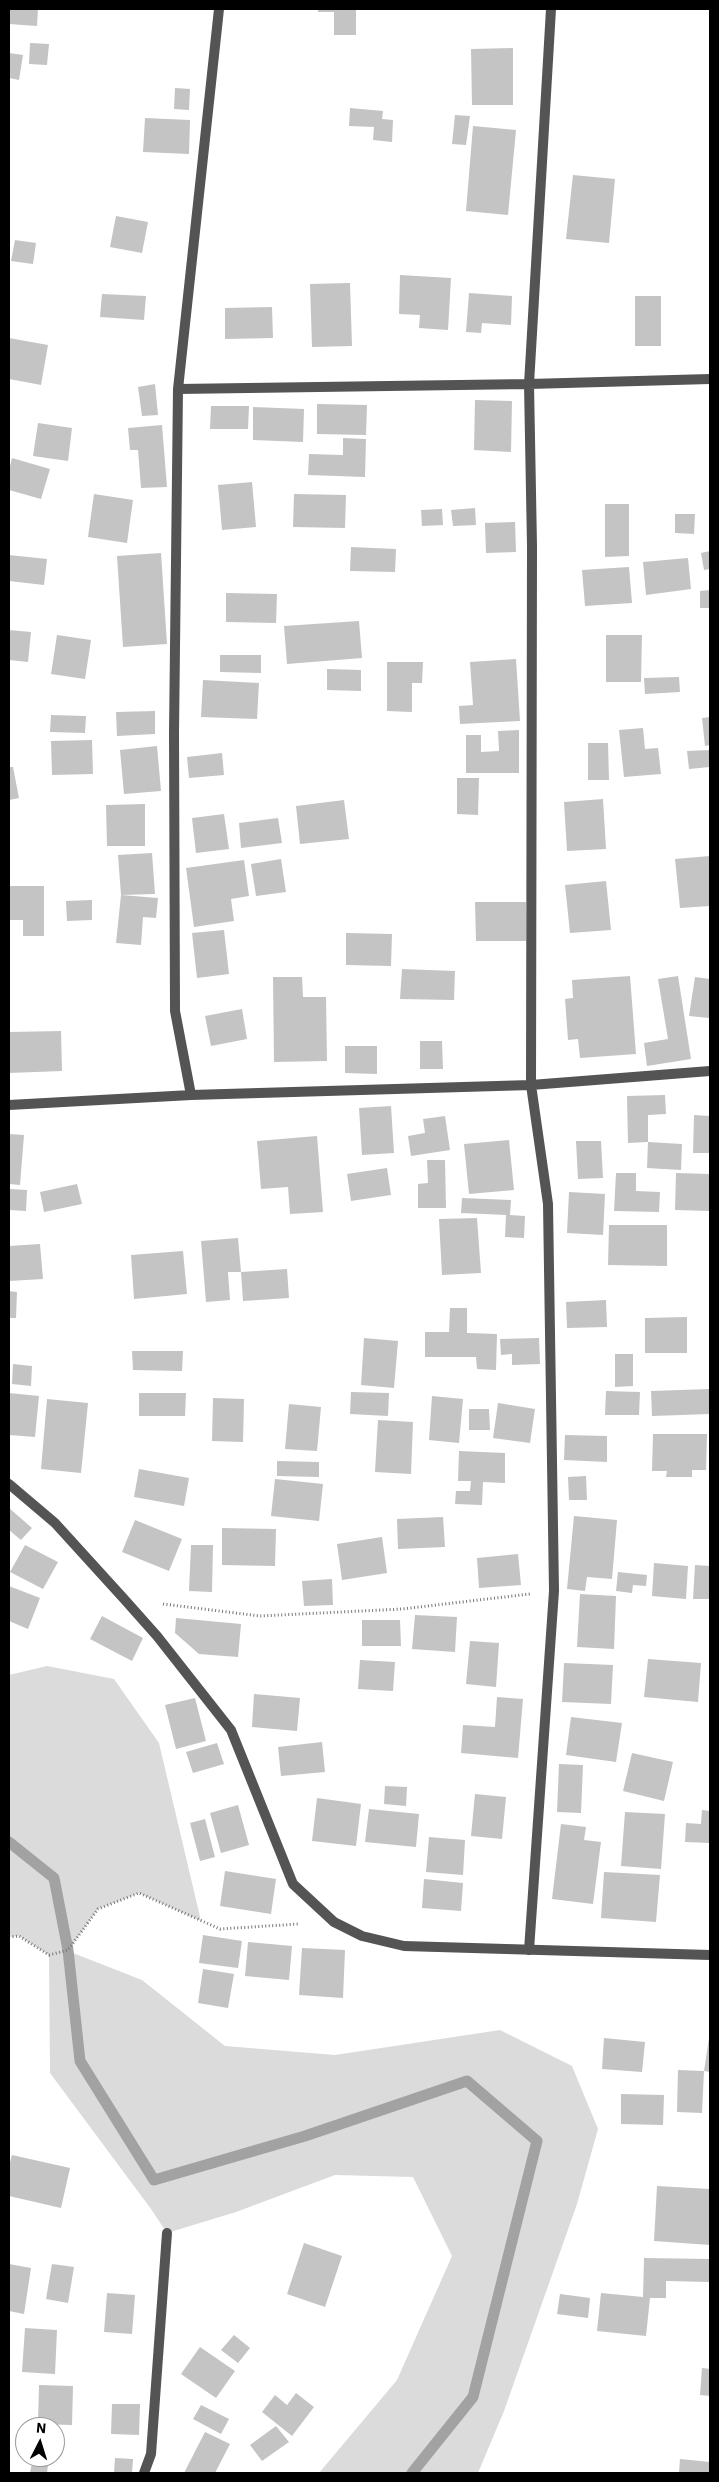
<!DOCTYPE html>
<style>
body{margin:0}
#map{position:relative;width:719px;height:2482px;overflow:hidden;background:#fff;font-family:"IBM Plex Sans",sans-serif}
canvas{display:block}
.frame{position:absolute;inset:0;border:10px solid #000;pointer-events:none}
.north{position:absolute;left:15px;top:2417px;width:50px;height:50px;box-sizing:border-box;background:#fff;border:1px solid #999;border-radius:50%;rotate:5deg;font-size:14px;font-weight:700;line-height:20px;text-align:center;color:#000}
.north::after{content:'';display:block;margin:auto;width:18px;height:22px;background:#000;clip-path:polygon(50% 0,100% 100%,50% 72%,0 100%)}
</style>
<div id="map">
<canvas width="719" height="2482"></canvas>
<div class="frame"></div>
<div class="north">N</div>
</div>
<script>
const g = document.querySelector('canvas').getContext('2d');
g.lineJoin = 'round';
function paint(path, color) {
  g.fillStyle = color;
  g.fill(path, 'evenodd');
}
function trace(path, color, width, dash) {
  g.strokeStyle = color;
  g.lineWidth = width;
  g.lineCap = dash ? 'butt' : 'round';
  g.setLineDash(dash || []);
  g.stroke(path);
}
paint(new Path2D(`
 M47 1666 114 1679 159 1743 201 1921 139 1893 98 1909 68 1951 142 1980 225 2046 335 2055 500 2030 572 2066 598 2129 577 2204 504 2411 478 2473H319L397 2380 452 2256 413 2177 335 2175 236 2212 167 2233 151 2209 50 2073 49 1955 19 1936 9 1937V1675Z`), '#dbdbdb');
trace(new Path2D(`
 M9 1842 54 1878 68 1950 80 2061 154 2180 305 2136 467 2081 537 2141 473 2397 412 2473`), '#a2a2a2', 11);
paint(new Path2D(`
 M9 9H38L37 26 9 24Z
 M318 9H356V35H334V12H318Z
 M30 43 49 44 47 65 29 64Z
 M513 48V105H472L471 49Z
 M9 53 23 55 19 80 9 78Z
 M175 88 190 89 189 110 174 109Z
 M350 108 383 111 382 119 393 120 392 142 373 140 374 127 349 126Z
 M455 115 470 116 466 145 452 144Z
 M145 118 190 120 189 154 143 152Z
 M473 126 516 130 508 215 466 211Z
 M573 175 615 179 609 243 566 239Z
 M116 216 148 222 142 253 110 247Z
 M15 240 36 243 33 264 11 261Z
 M400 275 451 278 448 330 419 328 420 315 399 314Z
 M350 283 352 346 312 347 310 284Z
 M469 293 512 296 511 325 482 323 481 333 466 332Z
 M102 294 146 296 144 320 100 317Z
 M635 296H661V346H635Z
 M272 307 273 338 225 339V308Z
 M9 338 48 345 41 385 9 379Z
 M155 384 158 415 142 416 138 387Z
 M475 400 512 401 511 452 474 450Z
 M317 404 367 405 366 435 317 434Z
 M211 406H249L248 429H210Z
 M253 407 304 409 303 442 253 440Z
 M38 423 72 428 68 461 33 456Z
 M162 425 167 487 141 488 138 450H130L128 428Z
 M343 438 366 439 365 477 308 475 309 454 343 455Z
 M12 458 50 469 41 499 9 490V470Z
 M252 482 256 527 222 530 218 485Z
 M94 494 133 500 127 543 88 537Z
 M294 494 346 495 345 528 293 527Z
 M605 504H629V556L605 557Z
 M475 508 476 525 453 526 451 510Z
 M442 509 443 525 422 526 421 510Z
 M675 514H695L694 534 675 533Z
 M515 522 516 552 486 553 485 523Z
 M351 547 396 549 395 572 350 571Z
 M710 551V569L704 570 701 553Z
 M161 553 167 644 123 647 117 556Z
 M9 555 47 559 44 585 9 581Z
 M688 558 691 589 646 595 643 562Z
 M629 567 632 603 585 606 582 570Z
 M710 590V608H700V591Z
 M226 593 277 594 276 623 226 622Z
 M359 621 362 658 287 664 284 626Z
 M9 630 31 632 28 662 9 660Z
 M57 635 91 640 85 679 51 674Z
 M606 635H642L641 682H606Z
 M220 655H261V673L220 672Z
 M516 659 520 721 460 724 459 706 473 705 470 662Z
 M387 662H423L422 683H412V712L387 711Z
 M327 669 361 670V691L327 690Z
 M679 677 680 692 645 694 644 678Z
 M203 680 259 683 257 719 201 717Z
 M155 711V734L117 736 116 712Z
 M51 715 86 716 85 733 50 732Z
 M710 717V745L705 746 702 718Z
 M643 728 645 749 658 748 661 774 624 777 619 730Z
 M519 730V773H466V735H481V752L499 751 498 731Z
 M92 740 93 774 52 775 51 741Z
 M588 743H608L609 780H588Z
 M157 746 161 791 124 794 120 750Z
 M710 750V767L689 769 687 751Z
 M222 753 224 775 189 778 187 757Z
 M9 767H13L19 798 9 800Z
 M457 778H479L478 815 457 814Z
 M603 799 606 849 567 851 564 802Z
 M344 800 349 839 300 844 296 806Z
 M145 804V846H107L106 805Z
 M224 814 229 849 196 853 192 818Z
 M278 818 282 843 241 848 239 823Z
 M152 853 155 894 121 895 118 855Z
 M710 856V906L680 908 675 859Z
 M281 859 286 892 256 896 251 864Z
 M244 860 249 896 231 899 234 921 194 927 186 868Z
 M606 881 611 930 570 933 565 885Z
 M9 886H44V936H23V920H9Z
 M121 895 158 898 156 918 143 917 141 945 116 943Z
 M92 900V920L67 921 66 901Z
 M475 902H526V941H476Z
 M224 930 229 974 197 978 192 933Z
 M346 933 392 934 391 966 346 965Z
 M402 969 455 971 454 1000 400 999Z
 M630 976 636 1054 580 1058 578 1039 568 1040 565 999 573 998 572 980Z
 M678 976 691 1059 647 1066 644 1043 668 1039 658 979Z
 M273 977H302L303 997H326L327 1061 274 1062Z
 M695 977 710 979 709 1018 689 1016Z
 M242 1009 247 1039 211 1046 205 1016Z
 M61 1031 62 1071 9 1073V1032Z
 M420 1041H442L443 1069H420Z
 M345 1046H377V1074L345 1073Z
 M665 1095 666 1114 648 1115V1142L628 1143 627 1096Z
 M391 1106 394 1153 362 1155 359 1108Z
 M694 1115 710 1116V1153H693Z
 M445 1116 450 1150 411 1156 408 1136 425 1133 423 1119Z
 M9 1134 24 1135 20 1185 9 1184Z
 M317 1136 323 1212 290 1214 288 1187 261 1189 257 1141Z
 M509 1140 514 1190 469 1194 464 1144Z
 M576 1141H601L603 1178 578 1179Z
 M648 1142 682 1144 681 1170 647 1168Z
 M427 1160H445L446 1208H418V1184L428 1183Z
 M387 1168 391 1195 351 1201 347 1174Z
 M616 1173H636V1191L660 1192 659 1212 614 1211Z
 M676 1173 710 1174V1211L675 1210Z
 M77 1184 82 1204 44 1212 40 1192Z
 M9 1189 27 1190 26 1211 9 1210Z
 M569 1192 605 1194 603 1235 567 1233Z
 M462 1198 511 1200 510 1215 525 1216 524 1238 505 1237 506 1215 461 1213Z
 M477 1218 481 1273 442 1275 439 1219Z
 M609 1225H667V1266L608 1265Z
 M238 1238 241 1272 287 1269 289 1298 243 1301 241 1272H228L230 1300 206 1302 201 1241Z
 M40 1244 43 1279 9 1281V1246Z
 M183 1251 187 1294 134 1299 131 1255Z
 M9 1291 17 1292 16 1318H9Z
 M606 1300 607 1327 567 1328 566 1302Z
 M450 1308H467V1333L497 1334 496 1370 477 1369 476 1357H425V1332H449Z
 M687 1317V1353H645V1318Z
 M364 1338 398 1341 394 1388 361 1385Z
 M539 1338 540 1364 512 1365V1354L501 1355 500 1339Z
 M132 1351H183L182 1371 133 1370Z
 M615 1354H633V1386L615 1387Z
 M13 1364 32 1366 31 1386 12 1384Z
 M710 1389V1414L652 1416 651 1391Z
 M606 1391 640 1392 639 1415H605Z
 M351 1392 389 1393 388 1416 350 1414Z
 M9 1393 39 1396 35 1437 9 1435Z
 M139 1393H186L185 1416H139Z
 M432 1396 463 1399 459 1443 429 1440Z
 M213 1398 244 1399 243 1442 212 1441Z
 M47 1399 88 1403 81 1473 41 1469Z
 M498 1403 535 1409 530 1443 493 1438Z
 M289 1404 321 1407 317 1451 285 1449Z
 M469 1409H489L490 1430H469Z
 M378 1420 413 1422 411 1474 375 1472Z
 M653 1434H707L706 1470H692V1477H666L667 1471H652Z
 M565 1435 607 1436V1462L564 1460Z
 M459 1451 505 1453V1483L483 1482 482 1505 455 1504 456 1491H470L471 1481H458Z
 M277 1461 319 1462V1477L277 1476Z
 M139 1469 189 1478 184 1506 134 1497Z
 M586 1476 587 1500H569L568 1477Z
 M275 1479 323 1484 319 1521 271 1516Z
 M9 1508 32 1528 21 1540 9 1530Z
 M574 1516 617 1520 612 1579 587 1577 585 1591 567 1589Z
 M443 1517 445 1547 398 1549 397 1519Z
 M135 1520 182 1539 169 1571 122 1552Z
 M222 1528 276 1529 275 1566 222 1565Z
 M382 1537 387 1573 342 1580 337 1544Z
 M25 1545 58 1562 43 1589 10 1572Z
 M191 1545H213L212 1592 189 1591Z
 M518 1554 521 1585 479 1588 477 1558Z
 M654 1563 688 1566 686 1599 652 1596Z
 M695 1565 710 1566V1599H693Z
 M618 1572 647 1575 646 1586 633 1585 632 1593 616 1591Z
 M332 1579 333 1605 304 1606 302 1581Z
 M9 1586 40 1598 28 1629 9 1621Z
 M580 1594 616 1596 614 1649 577 1647Z
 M415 1615 457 1617 455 1652 412 1649Z
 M102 1616 143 1638 132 1661 90 1639Z
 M176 1618 241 1624 238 1657 199 1654 175 1633Z
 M362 1620H400L401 1646H362Z
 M470 1641 499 1643 496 1687 466 1684Z
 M648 1659 701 1663 698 1702 644 1697Z
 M360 1660 395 1662 393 1691 358 1689Z
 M564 1663 613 1665 611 1704 562 1702Z
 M254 1694 300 1698 297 1731 252 1727Z
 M497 1697 523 1699 518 1758 461 1753 463 1725 495 1727Z
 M195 1698 206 1741 176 1749 165 1705Z
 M571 1717 622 1723 616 1762 566 1755Z
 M322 1742 325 1772 281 1776 278 1747Z
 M217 1743 224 1764 193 1773 186 1752Z
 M632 1753 673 1762 664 1801 623 1791Z
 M559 1764 583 1765 581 1813 557 1812Z
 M385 1786 407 1787 406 1806 384 1804Z
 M475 1794 506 1797 502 1839 471 1836Z
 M317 1798 361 1804 356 1846 312 1841Z
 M238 1805 249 1845 221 1853 210 1813Z
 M369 1809 419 1814 416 1847 365 1842Z
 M702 1810 710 1811V1843L685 1842 686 1823 701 1824Z
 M625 1812 665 1814 661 1869 621 1866Z
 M205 1819 215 1857 200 1861 190 1823Z
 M561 1824 586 1827 584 1840 601 1842 593 1904 552 1899Z
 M429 1837 465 1840 463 1875 426 1872Z
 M225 1871 276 1879 271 1914 220 1906Z
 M604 1872 660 1875 656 1922 601 1918Z
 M424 1879 463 1883 461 1911 422 1908Z
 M203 1935 242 1941 238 1968 199 1963Z
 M248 1942 292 1946 289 1980 245 1976Z
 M302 1948 345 1950 343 1998 299 1995Z
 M203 1969 234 1974 228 2008 198 2003Z
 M604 2038 645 2042 642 2072 602 2069Z
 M709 2038H710V2072L704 2071Z
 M678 2070 704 2071 702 2113 677 2112Z
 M621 2094 664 2095 663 2125 621 2124Z
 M12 2155 70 2168 61 2208 9 2196V2166Z
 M657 2186 710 2189V2245L654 2241Z
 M304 2243 342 2256 325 2307 287 2294Z
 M644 2258 710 2259V2282L666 2281V2298H650L646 2336 597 2331 601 2293 643 2297Z
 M9 2264 31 2268 24 2314 9 2311Z
 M52 2264 74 2267 68 2303 46 2299Z
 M107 2293 135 2295 132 2334 104 2332Z
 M560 2294 590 2298 588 2318 557 2314Z
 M25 2328 57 2330 55 2374 22 2372Z
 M234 2335 250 2348 238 2363 221 2350Z
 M200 2347 235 2371 216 2398 181 2374Z
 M702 2368 710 2369V2396L700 2395Z
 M39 2385 73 2386 72 2425 38 2424Z
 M296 2393 314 2407 292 2436 262 2412 275 2395 287 2405Z
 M112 2404H140L139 2435 111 2434Z
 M201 2405 229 2419 221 2434 193 2419Z
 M276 2426 289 2442 262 2461 250 2445Z
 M205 2432 230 2444 215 2473H184Z
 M33 2457H49L47 2473H30Z
 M115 2458 133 2459 132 2473H114Z
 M680 2459 710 2462V2473H679Z`), '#c4c4c4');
trace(new Path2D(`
 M163 1604 260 1616 402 1609 530 1594
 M9 1937 19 1936 49 1955 68 1950 98 1909 139 1893 220 1929 298 1924`), '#767676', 3, [1, 2.5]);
trace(new Path2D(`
 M178 389 529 384 710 379
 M191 1095 175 1011 174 733 178 389 219 9
 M9 1105 191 1095 531 1085 710 1071
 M529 1950 554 1591 548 1204 531 1085 532 546 529 384 551 9
 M144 2473 151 2454 167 2233`), '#545454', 10);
trace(new Path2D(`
 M9 1484 55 1523 125 1600 157 1636 231 1730 293 1884 334 1922 362 1936 404 1946 710 1955`), '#545454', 10);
</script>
